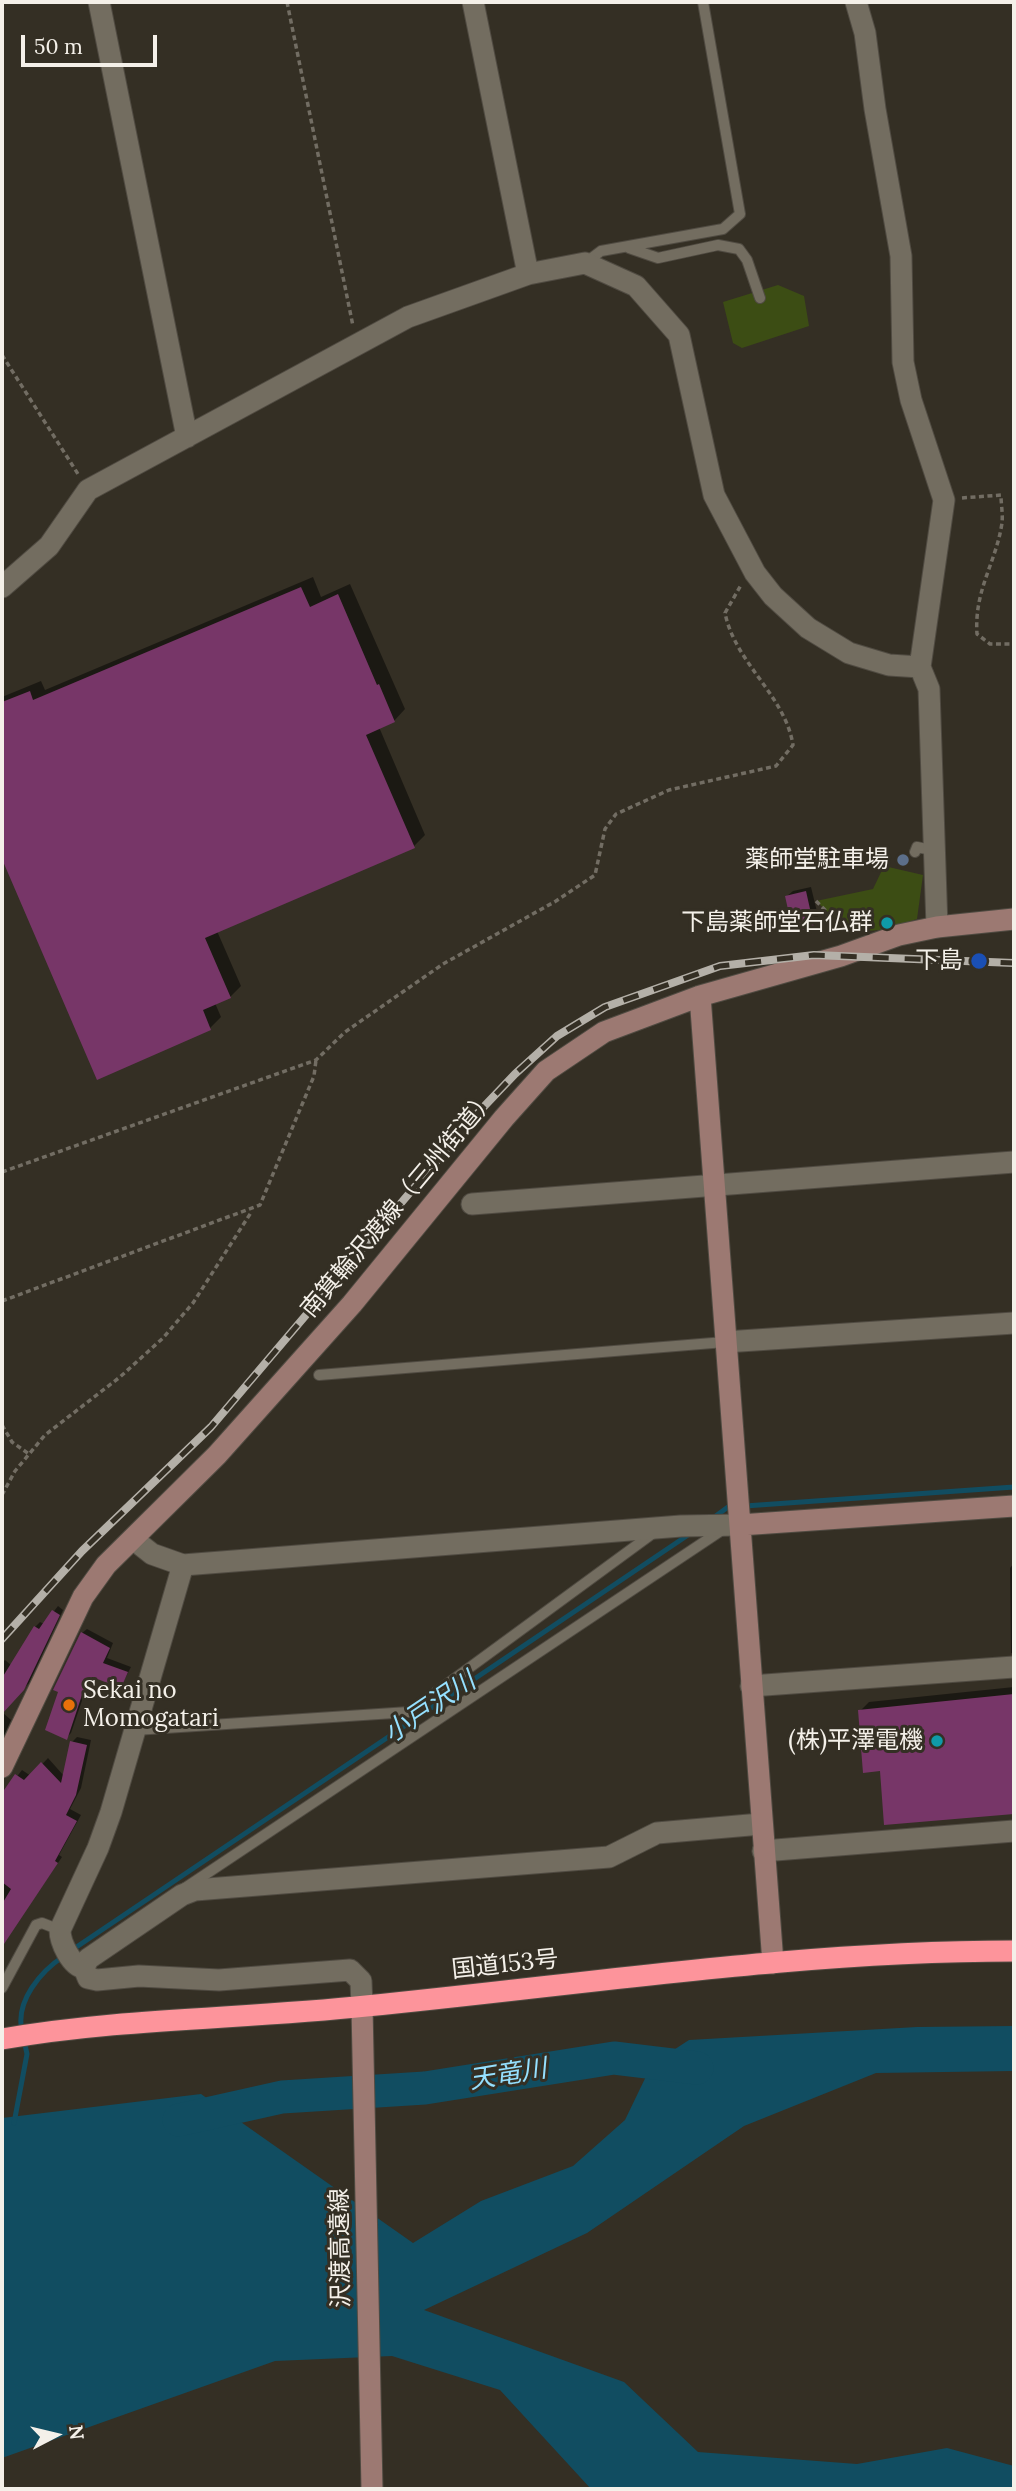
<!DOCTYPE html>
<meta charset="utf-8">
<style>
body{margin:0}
#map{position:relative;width:1016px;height:2491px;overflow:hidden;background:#342f24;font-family:Lora,serif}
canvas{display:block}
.frame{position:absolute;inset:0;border:4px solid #f4f0e9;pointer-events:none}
.north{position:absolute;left:21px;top:2400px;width:70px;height:70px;-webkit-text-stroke:5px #342f24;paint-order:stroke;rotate:83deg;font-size:19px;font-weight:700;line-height:28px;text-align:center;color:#f4f0e9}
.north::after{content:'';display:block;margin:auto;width:24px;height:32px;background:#f4f0e9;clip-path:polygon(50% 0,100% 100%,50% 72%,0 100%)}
.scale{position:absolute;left:21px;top:35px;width:136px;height:32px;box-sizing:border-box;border:4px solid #f4f0e9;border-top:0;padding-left:9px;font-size:21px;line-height:24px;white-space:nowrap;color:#f4f0e9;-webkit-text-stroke:5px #342f24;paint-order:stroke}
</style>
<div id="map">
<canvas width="1016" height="2491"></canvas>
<div class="frame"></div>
<div class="north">N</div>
<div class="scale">50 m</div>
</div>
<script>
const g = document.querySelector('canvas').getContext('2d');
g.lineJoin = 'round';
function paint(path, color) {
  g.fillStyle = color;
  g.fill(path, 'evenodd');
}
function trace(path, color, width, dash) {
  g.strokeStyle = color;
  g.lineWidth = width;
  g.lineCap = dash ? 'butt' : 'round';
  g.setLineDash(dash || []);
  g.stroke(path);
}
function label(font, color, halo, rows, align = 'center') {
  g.font = font + ' Lora,"Noto Sans JP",serif';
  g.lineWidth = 6;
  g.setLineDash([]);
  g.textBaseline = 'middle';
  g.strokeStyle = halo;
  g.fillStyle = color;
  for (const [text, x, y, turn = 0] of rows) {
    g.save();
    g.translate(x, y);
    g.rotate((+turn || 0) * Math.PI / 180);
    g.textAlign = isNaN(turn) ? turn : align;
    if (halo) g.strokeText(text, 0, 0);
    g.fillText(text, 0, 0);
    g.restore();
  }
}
paint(new Path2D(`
 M778 285 804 296 809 326 742 348 733 343 723 302Z
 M884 866 923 875 917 919C867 936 854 938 816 901L873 889Z`), '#3c4d14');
paint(new Path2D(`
 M1014 2026V2071L876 2073 744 2126 587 2233 424 2310 624 2382 698 2452 857 2464 947 2448 1014 2466V2489H591L500 2390 392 2356 275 2361 2 2458V2118L201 2094 413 2243 481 2201 573 2166 625 2120 652 2064 689 2040 917 2027Z`), '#114d61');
paint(new Path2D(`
 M313 577 321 597 350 584 405 709 394 721 379 727 425 835 414 846 217 931 241 986 230 997 215 1003 221 1017 210 1028 98 1077 2 855V697L41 681 45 690Z
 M811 887 819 920 813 926 787 896 793 891Z
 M1014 1563V1654L1011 1653 1010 1568Z
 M58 1606 63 1610 29 1683 9 1703 2 1696V1663L5 1660 11 1665 35 1627 40 1622 44 1624Z
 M87 1629 113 1643 107 1658 131 1667 121 1686 94 1677 88 1683 71 1733 66 1738 82 1633Z
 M1014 1687V1813L886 1823 882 1769 860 1711 869 1702Z
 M2 1712 11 1720 2 1740Z
 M77 1737 91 1740 81 1788 70 1809 81 1815 59 1855 62 1857 2 1945V1796L22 1770 31 1776 48 1758 64 1776 72 1742Z`), '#0007');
trace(new Path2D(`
 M745 1506 1014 1487
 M713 1518 728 1507H735
 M72 1950 691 1533
 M22 2031C15 2001 41 1971 64 1956
 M14 2123 27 2054 24 2040`), '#114d61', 5);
trace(new Path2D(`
 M179 2120 282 2097 425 2088 614 2058 697 2068`), '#114d61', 33);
paint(new Path2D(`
 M301 587 310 607 338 594 377 685 379 684 395 722 366 735 415 848 205 938 231 998 203 1010 211 1030 97 1080 2 859V702L30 691 33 700Z
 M806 891 814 927 793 932 785 896Z
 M52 1610 60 1615 24 1690 2 1714V1678L34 1626 39 1629Z
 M81 1632 110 1648 103 1663 128 1672 121 1688 92 1677 89 1684 86 1683 67 1740 45 1730 58 1692 53 1690Z
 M1014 1694V1814L884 1825 880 1771 863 1773 858 1710Z
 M70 1741 87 1745 76 1795 66 1815 77 1821 55 1861 58 1863 2 1947V1904L11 1889 2 1882V1793L15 1774 24 1780 41 1762 61 1783Z`), '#773668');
const lane = new Path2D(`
 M629 248 658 258 718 245 739 249 747 260 760 298
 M585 263 601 251 723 229 740 214 703 2
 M915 852 917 847 936 851
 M319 1375 725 1342
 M135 1730 409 1712 656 1531
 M185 1888 725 1528
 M2 1988 36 1925 42 1923 60 1930`);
const street = new Path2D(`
 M99 2 187 437
 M473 2 528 274
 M856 2 865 33 875 109 901 256 903 362 911 400 944 500 920 667 929 689 937 927
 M2 587 49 546 88 490 408 317 528 274 585 263 636 286 679 335 714 495 755 573 773 596 808 628 849 653 889 665 920 667
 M472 1204 1014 1162
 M725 1342 1014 1323
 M133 1539 152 1554 183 1565 681 1526 740 1525
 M751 1686 1014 1667
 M763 1851 1014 1831
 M84 1968C71 1966 60 1942 60 1930L98 1848 111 1812 183 1565
 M362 2007 361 1981 350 1970 219 1980 139 1976 97 1980 88 1978 84 1968 88 1959 182 1895 195 1890 609 1857 657 1833 761 1824`);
const secondary = new Path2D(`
 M700 996 773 1963
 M740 1525 1014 1506
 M2 1767 83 1597 106 1565 217 1455 352 1304 504 1118 546 1071 604 1032 700 996 841 956 899 935 937 927 1014 919
 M362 2007 372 2489`);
const highway = new Path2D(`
 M2 2039C122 2018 244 2019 366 2006 581 1985 797 1951 1014 1951`);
trace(lane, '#504b42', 12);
trace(street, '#504b42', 23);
trace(secondary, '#504b42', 23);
trace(highway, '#504b42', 23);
trace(new Path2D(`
 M287 2 353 326
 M2 355 78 474
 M962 498 1001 495C1001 504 1003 514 1002 523 996 563 974 590 977 634L990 644H1014
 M816 901 839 924 856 929
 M2 1172 316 1060 345 1032 443 964 556 901 595 875 605 829 616 814 669 790 776 766 793 745C785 695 735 663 725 613L741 585
 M2 1301 260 1205 314 1076 316 1060
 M2 1425 12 1442 29 1454
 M2 1495 15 1471 45 1435 120 1377 163 1338 193 1303 252 1211`), '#726d63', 3.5, [5, 3.5]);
trace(lane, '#736d60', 10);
trace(street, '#736d60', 21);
trace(secondary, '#9c7972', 21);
trace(highway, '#fd949b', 21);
const rail = new Path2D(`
 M2 1639 82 1551 211 1427 474 1117 515 1074 557 1036 605 1007 720 966 814 955 1014 963`);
trace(rail, '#b4b0a8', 8);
trace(rail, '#342f24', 5, [16]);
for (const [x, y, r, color] of [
 [903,860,7,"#5c6f8a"],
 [887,923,7,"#0f9aa8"],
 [979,961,9,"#1a4fb4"],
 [69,1705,7,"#e8710a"],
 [937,1741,7,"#0f9aa8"]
]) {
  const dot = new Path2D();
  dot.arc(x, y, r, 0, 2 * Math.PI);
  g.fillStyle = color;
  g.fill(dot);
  trace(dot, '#342f24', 2.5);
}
label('24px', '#f4f0e9', '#342f24', [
 ["薬師堂駐車場",889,860],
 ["下島薬師堂石仏群",873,923],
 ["下島",963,961],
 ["Sekai no",83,1691,"left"],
 ["Momogatari",83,1719,"left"],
 ["(株)平澤電機",923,1741]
], 'right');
label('24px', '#f4f0e9', '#342f24', [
 ["南箕輪沢渡線（三州街道）",399,1204,-50],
 ["国道153号",505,1965,-6],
 ["沢渡高遠線",341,2248,-91]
]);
label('italic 26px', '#95e0ff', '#342f24', [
 ["小戸沢川",430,1708,-34],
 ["天竜川",508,2075,-9]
]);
</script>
